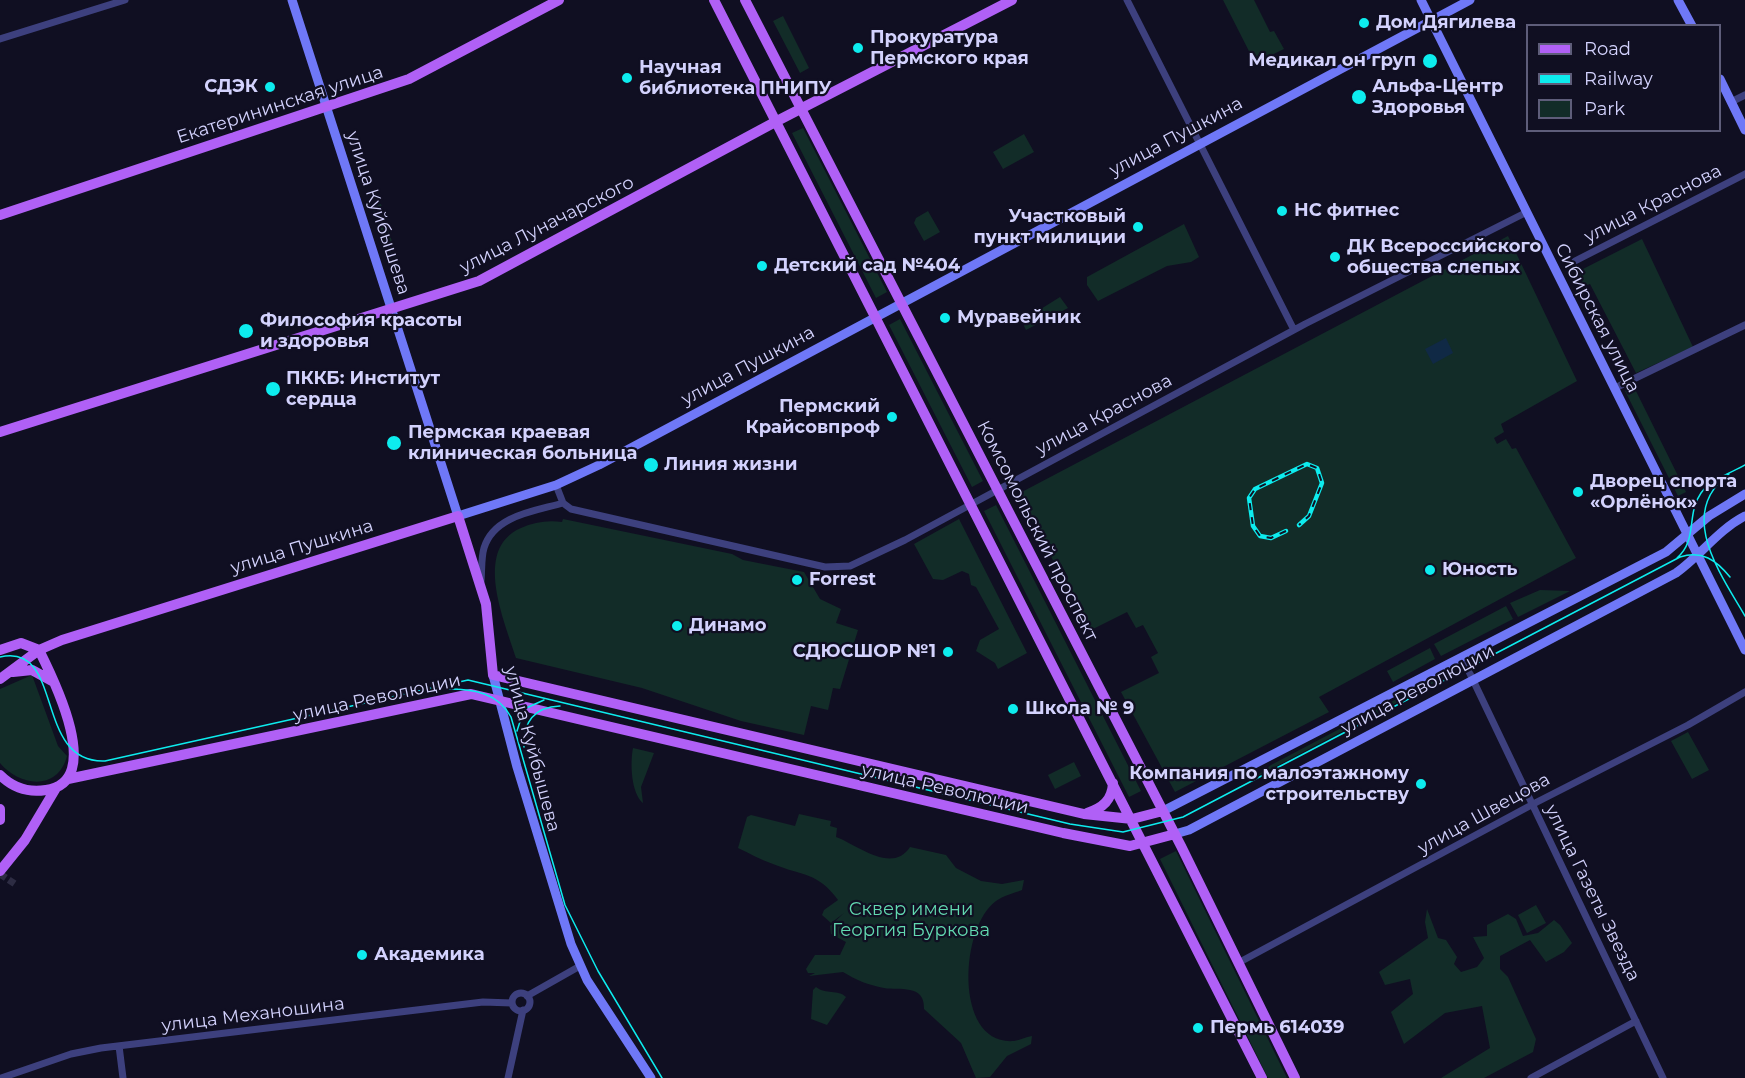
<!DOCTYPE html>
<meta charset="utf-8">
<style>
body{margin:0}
#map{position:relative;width:1745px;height:1078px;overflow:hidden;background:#100f22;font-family:Montserrat,sans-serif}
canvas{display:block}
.legend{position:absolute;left:1526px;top:24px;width:195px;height:108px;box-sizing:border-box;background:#100f22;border:2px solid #5e5d7a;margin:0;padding:8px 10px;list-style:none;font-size:18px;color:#d3d2fd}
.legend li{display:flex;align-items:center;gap:12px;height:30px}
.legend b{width:30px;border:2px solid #5e5d7a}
</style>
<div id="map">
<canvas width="1745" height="1078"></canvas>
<ul class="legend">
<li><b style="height:8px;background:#b060f6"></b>Road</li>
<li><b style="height:8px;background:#0decee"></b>Railway</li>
<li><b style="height:16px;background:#122c28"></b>Park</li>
</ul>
</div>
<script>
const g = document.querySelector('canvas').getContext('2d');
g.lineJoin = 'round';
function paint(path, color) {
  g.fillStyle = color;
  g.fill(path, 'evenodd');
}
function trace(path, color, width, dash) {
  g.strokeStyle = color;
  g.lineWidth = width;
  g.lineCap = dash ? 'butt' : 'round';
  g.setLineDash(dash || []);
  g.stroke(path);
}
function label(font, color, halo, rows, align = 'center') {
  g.font = font + ' Montserrat,sans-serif';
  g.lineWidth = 4.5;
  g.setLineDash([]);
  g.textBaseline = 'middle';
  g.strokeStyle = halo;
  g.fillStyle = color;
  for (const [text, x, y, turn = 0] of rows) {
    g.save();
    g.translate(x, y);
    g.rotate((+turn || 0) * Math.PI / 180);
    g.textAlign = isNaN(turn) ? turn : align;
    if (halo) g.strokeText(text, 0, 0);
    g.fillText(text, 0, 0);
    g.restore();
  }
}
paint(new Path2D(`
 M1223 0H1254L1270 32 1274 31 1284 49 1255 63Z
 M783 16 809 68 800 73 773 21Z
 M803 128 887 292 876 298 792 133Z
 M1024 134 1034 152 1003 169 993 152Z
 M381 204 406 290 400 293 372 207Z
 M928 211 940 232 924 241 914 223 916 218Z
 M1184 224 1199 257 1191 262 1167 266 1098 301 1087 285V277Z
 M1508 236 1577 381 1501 424 1504 432 1494 438 1497 444 1506 439 1512 449 1516 448 1576 558 1319 697 1329 712 1175 792 1121 692 1159 673 1151 657 1158 653 1143 625 1136 628 1127 612 1089 631 1066 586 1068 577 1061 564H1055L1018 494Z
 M1642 239 1693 347 1636 373 1590 284 1584 286 1577 272Z
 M1060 297 1068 308 1026 330 1024 326 1028 317Z
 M900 319 983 481 972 487 889 325Z
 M1633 385 1686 492 1678 496 1625 391Z
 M996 505 1141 791 1129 797 984 511Z
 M563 519 732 554 743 560 804 572 820 599 841 609 836 623 858 630 840 689 833 688 828 710 811 706 804 735 741 721 642 688 516 658C505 622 472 549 521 528 534 522 548 520 562 522Z
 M959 519 1027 653 998 669 995 663 976 651 980 640 999 629 976 587 971 585 969 574 962 571 943 580 933 579 914 544Z
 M1540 590 1570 591 1518 617 1510 603Z
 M1506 606 1513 619 1441 656 1434 644Z
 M1430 648 1435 659 1393 682 1387 671Z
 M1446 673 1447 676 1254 778 1271 765Z
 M32 675 58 746 67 756C58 791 20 787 0 763V689Z
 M1688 732 1709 770 1692 779 1671 741Z
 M633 748 654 753 641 787 643 803C631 793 630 763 633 748Z
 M1074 762 1081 776 1055 789 1048 775Z
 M799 814 831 821 830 826 837 828 836 837C856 844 892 875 910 847L946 855 956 868 981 881 1002 884 1024 880 1022 890C1014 893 1003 896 996 901 959 928 954 1046 1014 1041 1020 1040 1026 1037 1032 1036L1031 1044 1007 1056 990 1077 976 1078 961 1043 924 1009C925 983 899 991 884 988 868 985 856 980 843 972L809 976 815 973H808L806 969 815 955H840L846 942 831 934 830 926 844 913 831 923 822 915 824 910 838 900C818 872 802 876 773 864 761 860 749 853 738 848L747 817 751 815 795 826Z
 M1176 851 1287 1078H1268L1160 859Z
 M1536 905 1546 923 1527 933 1518 915Z
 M1427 909 1438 938 1446 940 1457 957 1454 964 1461 972 1477 967 1484 958 1473 937 1487 936V925L1508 914 1516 919 1523 936 1538 933 1554 920 1560 925 1572 943 1564 952 1546 962 1530 940 1500 956V969L1508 977 1536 1039 1533 1052 1484 1078H1441L1490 1048 1482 1006 1445 1013 1404 1044 1391 1012 1413 994 1410 979 1385 985 1379 972 1428 938 1425 922Z
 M816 987C826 995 838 989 846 997L827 1025 811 1019 813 990Z`), '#122c28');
paint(new Path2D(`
 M1446 338 1453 353 1433 364 1425 349Z`), '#102945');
trace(new Path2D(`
 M0 874 15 884`), '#2d2c43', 7, [7, 3.5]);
trace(new Path2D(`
 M1127 0 1294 330
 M0 39 125 0
 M1731 102 1745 95
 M1575 261 1745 174
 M1615 388 1745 325
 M556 485 563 503 571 509 825 567 850 566 905 540 1305 324 1525 213
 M481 581C482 571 481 558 484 548 494 515 536 511 563 503
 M1462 657 1663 1078
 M1238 963 1537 802 1688 725 1745 692
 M512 1002a9 9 0 1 1 18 0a9 9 0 1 1-18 0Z
 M527 996 580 966
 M119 1046 123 1078
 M1 1078 71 1054 101 1048 483 1002 512 1003
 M508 1078 523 1010
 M1531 1078 1636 1021`), '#3d407e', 7);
trace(new Path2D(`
 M292 0 458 516 556 485 599 465 1470 0
 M1421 0 1745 650
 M1678 0 1692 26
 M1720 79 1745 130
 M493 675 517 767 571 944 587 980 651 1078
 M1163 811 1666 552 1709 516 1745 494
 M1175 834 1189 830 1676 573C1701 555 1718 530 1745 516`), '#6f78f7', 9);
trace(new Path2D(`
 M714 0 1262 1078
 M745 0 1181 846 1295 1078
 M0 215 409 79 559 0
 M0 432 479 281 777 121 1012 0
 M0 650 21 643 39 650
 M13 672 32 670 54 682
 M0 679 39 650 62 640 458 516 486 604 493 675 1084 814 1132 819 1163 811
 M0 775C13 788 28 793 46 790 105 782 54 680 39 650
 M68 779 471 694 1063 833 1130 846 1175 834
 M0 809V820
 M1087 813C1103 808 1112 800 1113 783
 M0 871 25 840 56 788`), '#b060f6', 10);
trace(new Path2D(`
 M1729 474C1676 513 1720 573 1745 616
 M1677 558C1698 540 1686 514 1701 493 1711 479 1731 473 1745 465
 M0 657C65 642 33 764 105 761L468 680 1070 824 1123 832 1183 817 1680 557C1702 550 1716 560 1730 577
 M448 689C474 689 498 693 511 717L565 905 598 971 662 1078
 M517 731 524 709 544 700
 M524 747C523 722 534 707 560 706`), '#0decee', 1.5);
const rail = new Path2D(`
 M1286 531 1271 538 1260 536 1253 526 1249 498 1255 489 1307 464 1317 468 1322 483 1309 516 1299 525`);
trace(rail, '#0decee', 4.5);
trace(rail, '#100f22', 2, [7]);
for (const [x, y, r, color] of [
 [1364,23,6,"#0decee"],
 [858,48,6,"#0decee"],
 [1430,61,8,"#0decee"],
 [627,78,6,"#0decee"],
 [270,87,6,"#0decee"],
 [1359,97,8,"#0decee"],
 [1282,211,6,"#0decee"],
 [1138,227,6,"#0decee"],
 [1335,257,6,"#0decee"],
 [762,266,6,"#0decee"],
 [945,318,6,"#0decee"],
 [246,331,8,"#0decee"],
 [273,389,8,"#0decee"],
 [892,417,6,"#0decee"],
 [394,443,8,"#0decee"],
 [651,465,8,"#0decee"],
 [1578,492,6,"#0decee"],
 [1430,570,6,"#0decee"],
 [797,580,6,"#0decee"],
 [677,626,6,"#0decee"],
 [948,652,6,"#0decee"],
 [1013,709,6,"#0decee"],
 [1421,784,6,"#0decee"],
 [362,955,6,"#0decee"],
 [1198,1028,6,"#0decee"]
]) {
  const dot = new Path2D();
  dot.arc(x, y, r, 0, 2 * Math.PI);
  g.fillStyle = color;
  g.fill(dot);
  trace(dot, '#100f22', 2);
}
label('bold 18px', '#d3d2fd', '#100f22', [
 ["Дом Дягилева",1376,23],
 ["Прокуратура",870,38],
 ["Пермского края",870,59],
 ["Медикал он груп",1416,61,"right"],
 ["Научная",639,68],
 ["библиотека ПНИПУ",639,89],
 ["СДЭК",258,87,"right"],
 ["Альфа-Центр",1372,87],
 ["Здоровья",1372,108],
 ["НС фитнес",1294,211],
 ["Участковый",1126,217,"right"],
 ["пункт милиции",1126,238,"right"],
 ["ДК Всероссийского",1347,247],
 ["общества слепых",1347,268],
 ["Детский сад №404",774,266],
 ["Муравейник",957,318],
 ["Философия красоты",260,321],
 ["и здоровья",260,342],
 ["ПККБ: Институт",286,379],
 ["сердца",286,400],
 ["Пермский",880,407,"right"],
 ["Крайсовпроф",880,428,"right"],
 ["Пермская краевая",408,433],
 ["клиническая больница",408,454],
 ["Линия жизни",664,465],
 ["Дворец спорта",1590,482],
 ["«Орлёнок»",1590,503],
 ["Юность",1442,570],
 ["Forrest",809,580],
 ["Динамо",689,626],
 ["СДЮСШОР №1",936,652,"right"],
 ["Школа № 9",1025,709],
 ["Компания по малоэтажному",1409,774,"right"],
 ["строительству",1409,795,"right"],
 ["Академика",374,955],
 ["Пермь 614039",1210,1028]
], 'left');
label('18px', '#d3d2fd', '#100f22', [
 ["Екатерининская улица",280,105,-18],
 ["улица Пушкина",1176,137,-28],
 ["улица Краснова",1653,204,-27],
 ["улица Куйбышева",378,213,72],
 ["улица Луначарского",547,225,-27],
 ["Сибирская улица",1597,318,63],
 ["улица Пушкина",748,366,-28],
 ["улица Краснова",1104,415,-28],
 ["Комсомольский проспект",1037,531,63],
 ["улица Пушкина",302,547,-17],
 ["улица Революции",1418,690,-28],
 ["улица Революции",377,698,-12],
 ["улица Куйбышева",532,749,75],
 ["улица Революции",945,789,13],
 ["улица Швецова",1484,814,-29],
 ["улица Газеты Звезда",1592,893,64],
 ["улица Механошина",253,1015,-7]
]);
label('18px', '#62d9b0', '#100f22', [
 ["Сквер имени",911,910],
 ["Георгия Буркова",911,931]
]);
</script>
